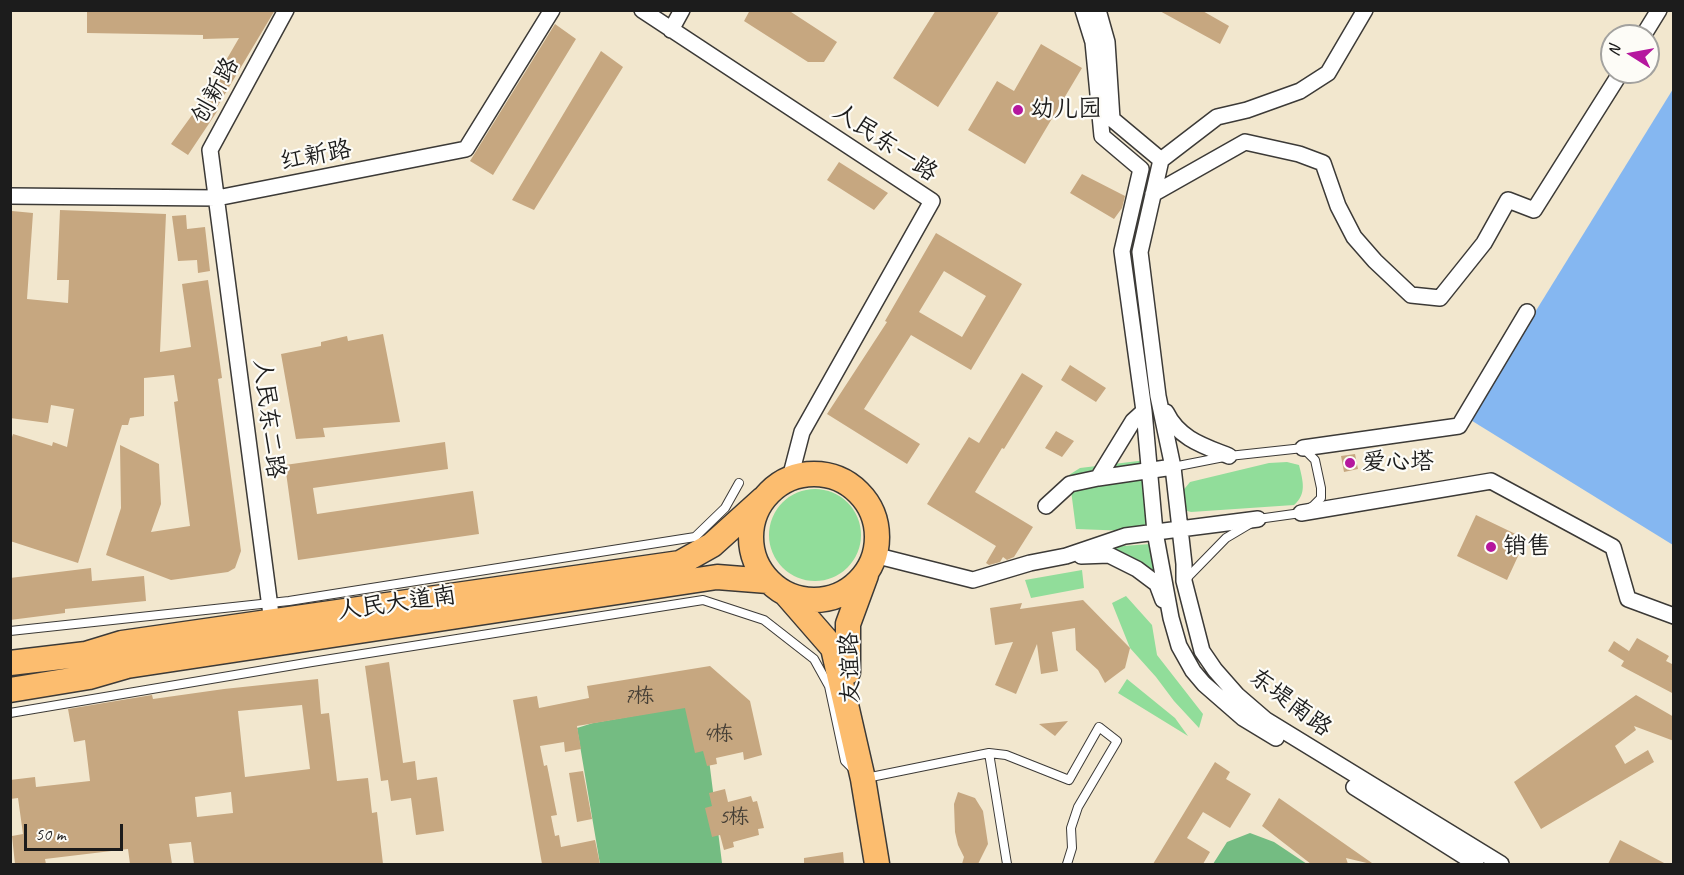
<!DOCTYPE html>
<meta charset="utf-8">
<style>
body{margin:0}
#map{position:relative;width:1684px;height:875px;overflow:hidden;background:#f2e7ce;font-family:Caveat,sans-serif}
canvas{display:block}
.frame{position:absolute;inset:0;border:12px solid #1c1c1c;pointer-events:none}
.north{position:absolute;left:1600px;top:24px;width:60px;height:60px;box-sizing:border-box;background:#fdfcf7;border:2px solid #a3a29f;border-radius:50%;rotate:281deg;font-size:16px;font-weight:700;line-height:24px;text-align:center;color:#1c1c1c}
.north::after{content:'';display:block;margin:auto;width:21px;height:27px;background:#b5179e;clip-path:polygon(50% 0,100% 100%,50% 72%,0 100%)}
.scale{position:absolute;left:24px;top:824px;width:99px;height:27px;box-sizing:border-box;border:3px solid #1c1c1c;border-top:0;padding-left:8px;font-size:18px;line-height:21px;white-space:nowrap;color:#1c1c1c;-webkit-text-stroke:4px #fdfcf7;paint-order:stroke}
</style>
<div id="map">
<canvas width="1684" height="875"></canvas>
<div class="frame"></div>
<div class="north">N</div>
<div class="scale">50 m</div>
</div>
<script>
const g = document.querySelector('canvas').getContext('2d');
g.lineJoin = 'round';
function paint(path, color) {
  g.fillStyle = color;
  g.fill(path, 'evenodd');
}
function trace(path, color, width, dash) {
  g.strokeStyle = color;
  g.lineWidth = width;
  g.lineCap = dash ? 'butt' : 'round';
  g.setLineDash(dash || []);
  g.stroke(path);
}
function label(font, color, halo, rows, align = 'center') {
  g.font = font + ' Caveat,"LXGW WenKai TC",sans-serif';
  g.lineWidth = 4.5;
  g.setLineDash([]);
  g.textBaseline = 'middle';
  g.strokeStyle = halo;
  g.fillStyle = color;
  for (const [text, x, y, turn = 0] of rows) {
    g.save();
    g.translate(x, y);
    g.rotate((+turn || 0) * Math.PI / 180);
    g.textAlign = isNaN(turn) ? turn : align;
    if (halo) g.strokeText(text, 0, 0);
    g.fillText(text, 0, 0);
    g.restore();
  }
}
paint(new Path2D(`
 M1155 459V532L1076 529 1069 475 1080 468Z
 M1287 462 1299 465C1303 481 1307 494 1294 505L1191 512 1184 510 1181 493 1190 482 1269 463Z
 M769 535a46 46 0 1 1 92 0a46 46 0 1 1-92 0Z
 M1150 544 1163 580 1111 547Z
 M1082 570 1084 588 1031 598 1025 580Z
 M1126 596 1152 625 1157 655 1203 714 1199 728 1174 701 1156 677 1130 648 1112 603Z
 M1127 679 1175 718 1188 736 1118 693Z`), '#91dd9a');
paint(new Path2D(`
 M702 704 722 863 713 864H600L577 728 593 723Z
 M1250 833 1274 842 1307 864H1213L1227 842Z`), '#74bc82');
paint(new Path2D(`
 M1673 89V545L1469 419Z`), '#85b7f1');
paint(new Path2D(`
 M87 10 201 12 275 10 216 109 218 110 188 155 171 144 203 100 239 38 203 39V35L87 33Z
 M750 10H788L837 42 824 62H808L744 21Z
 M936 10H1000L938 107 893 78Z
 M1158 10H1201L1229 26 1220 44Z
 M555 24 576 39 493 175 470 161Z
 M1041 44 1082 68 1025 164 968 130 997 81 1014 91Z
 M601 51 623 67 534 210 512 200Z
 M839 162 888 193 874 210 827 180Z
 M1082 174 1125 196 1122 208 1114 219 1070 193Z
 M60 210 166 214 160 352 191 347 182 284 208 280 222 378 218 379 241 551 235 568 228 572 171 580 106 555 121 508 120 445 159 464 161 504 151 532 190 526 174 402 178 401 174 375 144 378V416L130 418 128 425H122L78 563 10 541V443L13 434 52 446 53 442 67 447 74 409 51 405 48 423 10 418 12 211 33 213 27 299 68 303 69 280H57Z
 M186 215 187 229 205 227 210 271 198 273 197 260 178 261 172 216Z
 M936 233 1022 284 971 370 911 335 864 409 920 444 907 464 827 414 887 322 885 321ZM944 271 986 296 962 337 919 312Z
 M383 334 400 422 323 428 325 437 296 439 281 354 321 346V342L347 336 348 341Z
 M1070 365 1106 388 1096 402 1061 380Z
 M1022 373 1043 386 1004 449 1002 448 975 492 1033 527 1014 557 1007 560 1003 557 1000 562 989 565 986 563 996 546 927 504 969 437 979 443Z
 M1056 431 1074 441 1062 457 1045 448Z
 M445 442 448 469 313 488 317 514 473 491 479 534 298 560 285 465Z
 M1355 454 1358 469 1344 472 1341 456Z
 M1476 515 1526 539 1507 580 1457 556Z
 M91 568 92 581 144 576 146 601 65 609V613L10 620V578Z
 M1083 600 1130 648 1125 668 1105 683 1098 670 1076 650 1075 628 1052 632 1058 671 1041 674 1037 644 1016 694 995 685 1013 642 995 645 990 608 1022 603 1020 609Z
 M1637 638 1669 656 1666 661 1674 665V694L1621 666 1624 661 1608 651 1614 641 1629 651Z
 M389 662 403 763 415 761 417 780 437 777 444 831 416 835 411 798 391 801 388 780 381 781 365 666Z
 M710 666 750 701 762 755 744 760 743 752 716 758 717 764 707 766 703 751 695 753 685 708 577 726 581 749 565 752 564 742 540 746 544 766 547 765 557 815 551 816 555 836 559 835 561 847 595 840 600 864H542L513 700 537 696 539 708 589 698 587 686Z
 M318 679 321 714 329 713 337 781 368 778 372 813 377 812 383 864H194L191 842 169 844 172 864H130L128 849 45 859 46 864H15L12 836 23 834 18 798 10 799V780L35 777 36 787 90 781 85 740 74 742 68 709 152 695 153 699 224 689ZM302 705 310 769 245 777 238 711ZM231 792 233 813 197 817 195 797Z
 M1636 695 1674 717V741L1634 726 1636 730 1615 746 1625 764 1648 750 1654 762 1541 829 1514 782Z
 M1068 721 1055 736 1039 724Z
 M1215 762 1230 772 1226 779 1251 794 1230 828 1203 812 1187 838 1210 852 1203 864H1153Z
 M583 771 592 819 577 822 569 773Z
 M725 789 728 802 751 796 753 802 757 801 764 828 758 829 759 835 733 842 734 847 724 850 720 835 712 837 705 808 712 806 709 793Z
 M958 792 975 798 983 811 988 844 978 864H962L964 857 958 845 955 832 954 804Z
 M1279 798 1372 863 1371 864 1346 858 1348 864H1311L1262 826Z
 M1620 840 1666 864H1608Z
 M843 852 844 864H804V858Z`), '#c6a780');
const service = new Path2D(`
 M1173 467 1229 456 1303 448 1315 460 1321 488V498L1313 506 1301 513 1258 519 1226 538 1185 580
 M10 631 289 601 695 537 725 508 739 483
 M10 713 312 662 703 600 764 620 814 659 829 686 845 761 854 770
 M989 753 1006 755 1069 780 1099 727 1117 741 1078 807 1071 828 1072 848 1067 864
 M866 778 989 753 1007 864`);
const minor = new Path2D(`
 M642 10 932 201 802 432 790 478
 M1083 10 1093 42 1102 136 1141 169 1122 251 1144 411 1155 532 1171 618 1179 646 1193 671 1204 684 1243 718 1276 738
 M1098 10 1107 42 1112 119 1161 160 1140 252 1158 396 1173 467 1184 564V581L1202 651 1215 670 1237 695 1266 720 1501 864
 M671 30 682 10
 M1643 36 1659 10
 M1161 160 1217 117 1247 110 1300 91 1328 73 1365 10
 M1153 194 1245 142 1299 154 1323 163 1338 206 1354 237 1375 261 1411 295 1440 298 1484 243 1508 200 1534 210 1621 72
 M10 196 217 198 466 149 552 10
 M1166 412C1179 439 1204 446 1229 456
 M1303 448 1459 426 1527 312
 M1098 478 1173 467
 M1046 506 1070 484 1098 478 1133 421 1144 411
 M1301 513 1491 481 1613 547 1628 599 1674 616
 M874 555 973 580 1030 563 1066 556 1125 536 1258 519
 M1081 556 1109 555 1137 569 1157 584 1163 600
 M273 630 210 150 286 10
 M1354 787 1476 864`);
const primary = new Path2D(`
 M751 537a63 63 0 1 1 126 0a63 63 0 1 1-126 0Z
 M786 594 833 648 863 779 877 864
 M10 663 86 654 122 643 680 563 712 545 763 499
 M848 672V624L866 575
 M10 690 89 677 127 666 717 577 768 581`);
trace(service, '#3c3a37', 10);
trace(minor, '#3c3a37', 18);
trace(primary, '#3c3a37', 27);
trace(service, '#fff', 8);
trace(minor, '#fff', 15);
trace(primary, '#fcbd6f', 24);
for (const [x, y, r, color] of [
 [1018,110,6,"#b5179e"],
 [1350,463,6,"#b5179e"],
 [1491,547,6,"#b5179e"]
]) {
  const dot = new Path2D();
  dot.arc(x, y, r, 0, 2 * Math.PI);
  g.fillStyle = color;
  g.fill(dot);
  trace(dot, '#fdfcf7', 2);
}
label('21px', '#463f35', null, [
 ["7栋",639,696],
 ["4栋",718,734],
 ["5栋",734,817]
]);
label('24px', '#1c1c1c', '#fdfcf7', [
 ["创新路",216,91,-61],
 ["人民东一路",885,143,34],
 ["红新路",316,156,-11],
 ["人民东二路",268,419,83],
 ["人民大道南",397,604,-8],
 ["友谊路",851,668,-92],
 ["东堤南路",1290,703,37]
]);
label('24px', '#1c1c1c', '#fdfcf7', [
 ["幼儿园",1030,110],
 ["爱心塔",1362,463],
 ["销售",1503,547]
], 'left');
</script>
